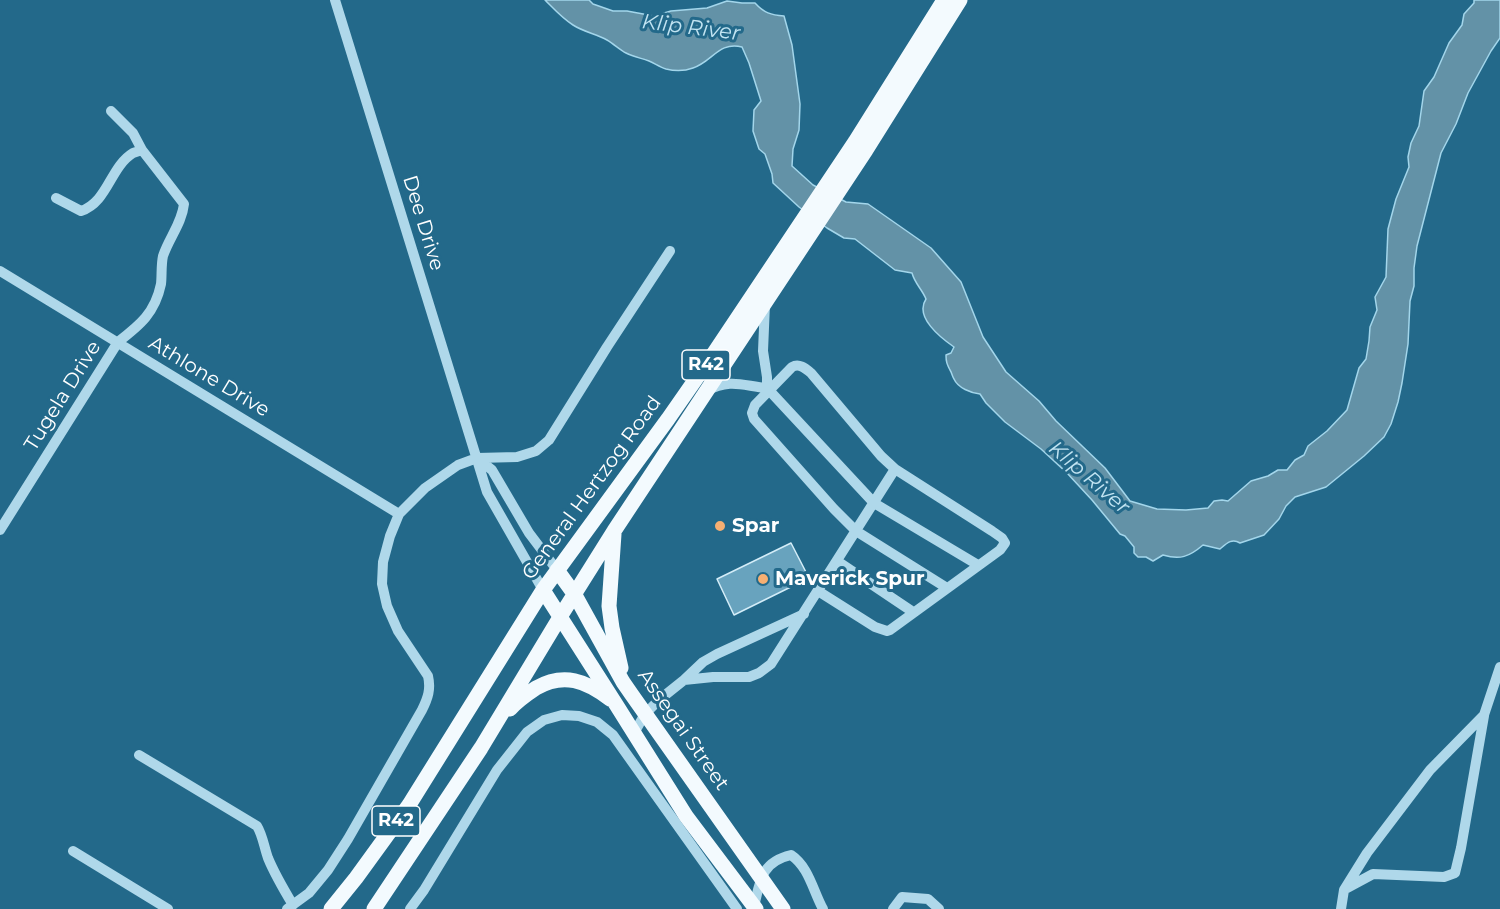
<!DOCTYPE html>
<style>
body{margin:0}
canvas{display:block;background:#23698a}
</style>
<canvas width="1500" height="909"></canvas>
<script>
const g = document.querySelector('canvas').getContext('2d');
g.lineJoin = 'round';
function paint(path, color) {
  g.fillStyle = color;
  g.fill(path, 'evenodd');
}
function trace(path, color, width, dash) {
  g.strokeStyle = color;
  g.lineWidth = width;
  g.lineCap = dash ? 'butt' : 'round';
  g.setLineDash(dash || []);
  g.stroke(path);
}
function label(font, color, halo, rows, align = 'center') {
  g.font = font + ' Montserrat,sans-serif';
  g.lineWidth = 6;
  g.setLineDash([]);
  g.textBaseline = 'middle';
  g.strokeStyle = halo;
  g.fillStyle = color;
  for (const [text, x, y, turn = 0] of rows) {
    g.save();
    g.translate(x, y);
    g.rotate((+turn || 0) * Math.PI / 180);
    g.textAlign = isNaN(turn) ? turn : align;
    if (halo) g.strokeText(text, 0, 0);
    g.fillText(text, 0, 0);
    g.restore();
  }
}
const water = new Path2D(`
 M545 0H589L593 4 613 11H627L654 16 671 11 707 8 727 1 742 3H755C764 13 771 15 784 16L792 45 800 104 799 130 793 149 792 166 813 185 846 202 868 204 931 248 961 282 983 337 1006 372 1039 401 1056 421 1105 468 1130 501 1157 509 1186 510 1208 508 1214 501 1222 500 1228 501 1251 481 1268 476 1278 470H1287L1295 460 1304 455 1308 446 1327 431 1347 410 1359 368 1366 359 1369 341 1370 327 1377 310 1375 297 1386 277 1388 229 1396 199 1409 167 1408 157 1411 143 1419 126 1424 91 1434 77 1449 43 1462 25 1464 14 1474 3V0H1500V38L1491 51 1468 93 1456 124 1441 153 1417 246 1414 268V286L1410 301 1408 344 1402 383 1398 402 1391 424 1384 437 1364 456 1326 487 1295 497 1286 506 1279 519 1264 535 1240 543C1232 538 1227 543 1220 549L1203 545C1189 557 1180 560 1163 555L1153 561 1146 557H1138L1134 553V547L1125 536 1120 534 1092 500 1067 473 1041 449 1005 422 986 403 980 394C971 393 958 388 954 379 952 376 952 373 950 370 947 364 946 362 946 355L951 353 954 347C941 338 914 317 926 299 922 289 915 284 912 273L895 270 855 239 844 238 827 228 799 207 773 183 772 174 765 154 759 149 753 131 754 110 761 101 749 63 742 47C719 41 712 62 693 68 685 71 674 71 666 69 660 67 654 63 649 61 641 58 634 57 626 53 620 50 614 44 607 40 596 34 584 32 573 25 562 18 554 9 545 0Z`);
paint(water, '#6392a7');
trace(water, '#a3d6eb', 1.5);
const building = new Path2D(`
 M791 543 809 578 734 615 717 579Z`);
paint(building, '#68a3be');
trace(building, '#d4edf8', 1.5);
trace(new Path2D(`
 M335 0 487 492 543 590
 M111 111 133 133 142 150
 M0 271 399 514
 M765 304 763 351 767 377V388L874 503 978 565
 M706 391C731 378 743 386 767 388
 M477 458 492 470 529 533 557 570
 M0 530 118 342C140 325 155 313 161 284 162 275 161 265 163 256 169 238 182 223 184 204L142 150C139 151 136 152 133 153 110 167 108 202 81 211L56 198
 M837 561 913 612
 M818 591 875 627 887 631 890 630 1000 550 1005 543 1002 538 992 531 895 469 881 456 811 373C805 368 799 363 792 367L755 405 752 413 754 419 834 509 856 531 947 588
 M684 680 703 662 717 654 804 614
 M634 733 645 714 659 700 684 680 713 677H749L759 673 771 664 895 469
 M139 755 257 826C263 836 264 847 268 858 275 875 284 890 293 905
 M73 851 168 909
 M1347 888 1373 874 1444 877 1455 873 1461 848 1484 716
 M754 907C760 881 761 862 791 855 809 867 813 891 823 909
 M287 909 309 893 328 870 348 839 422 710C428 698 431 689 428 676L398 631 387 606 382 584 383 562 390 536 399 514 425 488 458 465 477 458 517 457 536 451 549 440 607 347 670 251
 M410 909 424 890 497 770 527 732 544 720 562 715 579 716 597 722 613 735 737 909
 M893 909 902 897 928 899 939 909
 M1341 909 1344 890 1367 853 1430 770 1484 715 1500 667`), '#afd8ea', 10);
trace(new Path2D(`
 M614 534 609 606 612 628 621 668
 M557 570 575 595 623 682 632 695 783 909
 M543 590 617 706 686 816 756 909
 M510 709C518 700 527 694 536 688 564 672 586 681 610 699
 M331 909 356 878 409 805 543 590 668 419 714 353 855 142 944 0
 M374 909 481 748 560 617 614 531 866 150 960 0`), '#f3fafe', 15);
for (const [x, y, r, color] of [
 [720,526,6,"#f6af72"],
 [763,579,6,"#f6af72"]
]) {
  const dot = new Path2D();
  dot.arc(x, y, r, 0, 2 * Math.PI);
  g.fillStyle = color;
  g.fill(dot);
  trace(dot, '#23698a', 2);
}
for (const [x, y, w] of [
 [706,365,48],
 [396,821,48]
]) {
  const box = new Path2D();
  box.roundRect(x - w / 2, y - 15, w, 30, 4.5);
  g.fillStyle = '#23698a';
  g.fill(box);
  trace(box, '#fff', 1.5);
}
label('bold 18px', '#fff', null, [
 ["R42",706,365],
 ["R42",396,821]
]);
label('20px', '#fff', '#23698a', [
 ["Dee Drive",423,223,73],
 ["Athlone Drive",209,377,31],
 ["Tugela Drive",63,396,-58],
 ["General Hertzog Road",592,488,-54],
 ["Assegai Street",683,730,55]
]);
label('bold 20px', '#fff', '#23698a', [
 ["Spar",732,526],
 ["Maverick Spur",775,579]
], 'left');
label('italic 21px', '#c2e4f2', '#23698a', [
 ["Klip River",691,28,7],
 ["Klip River",1089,478,41]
]);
</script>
